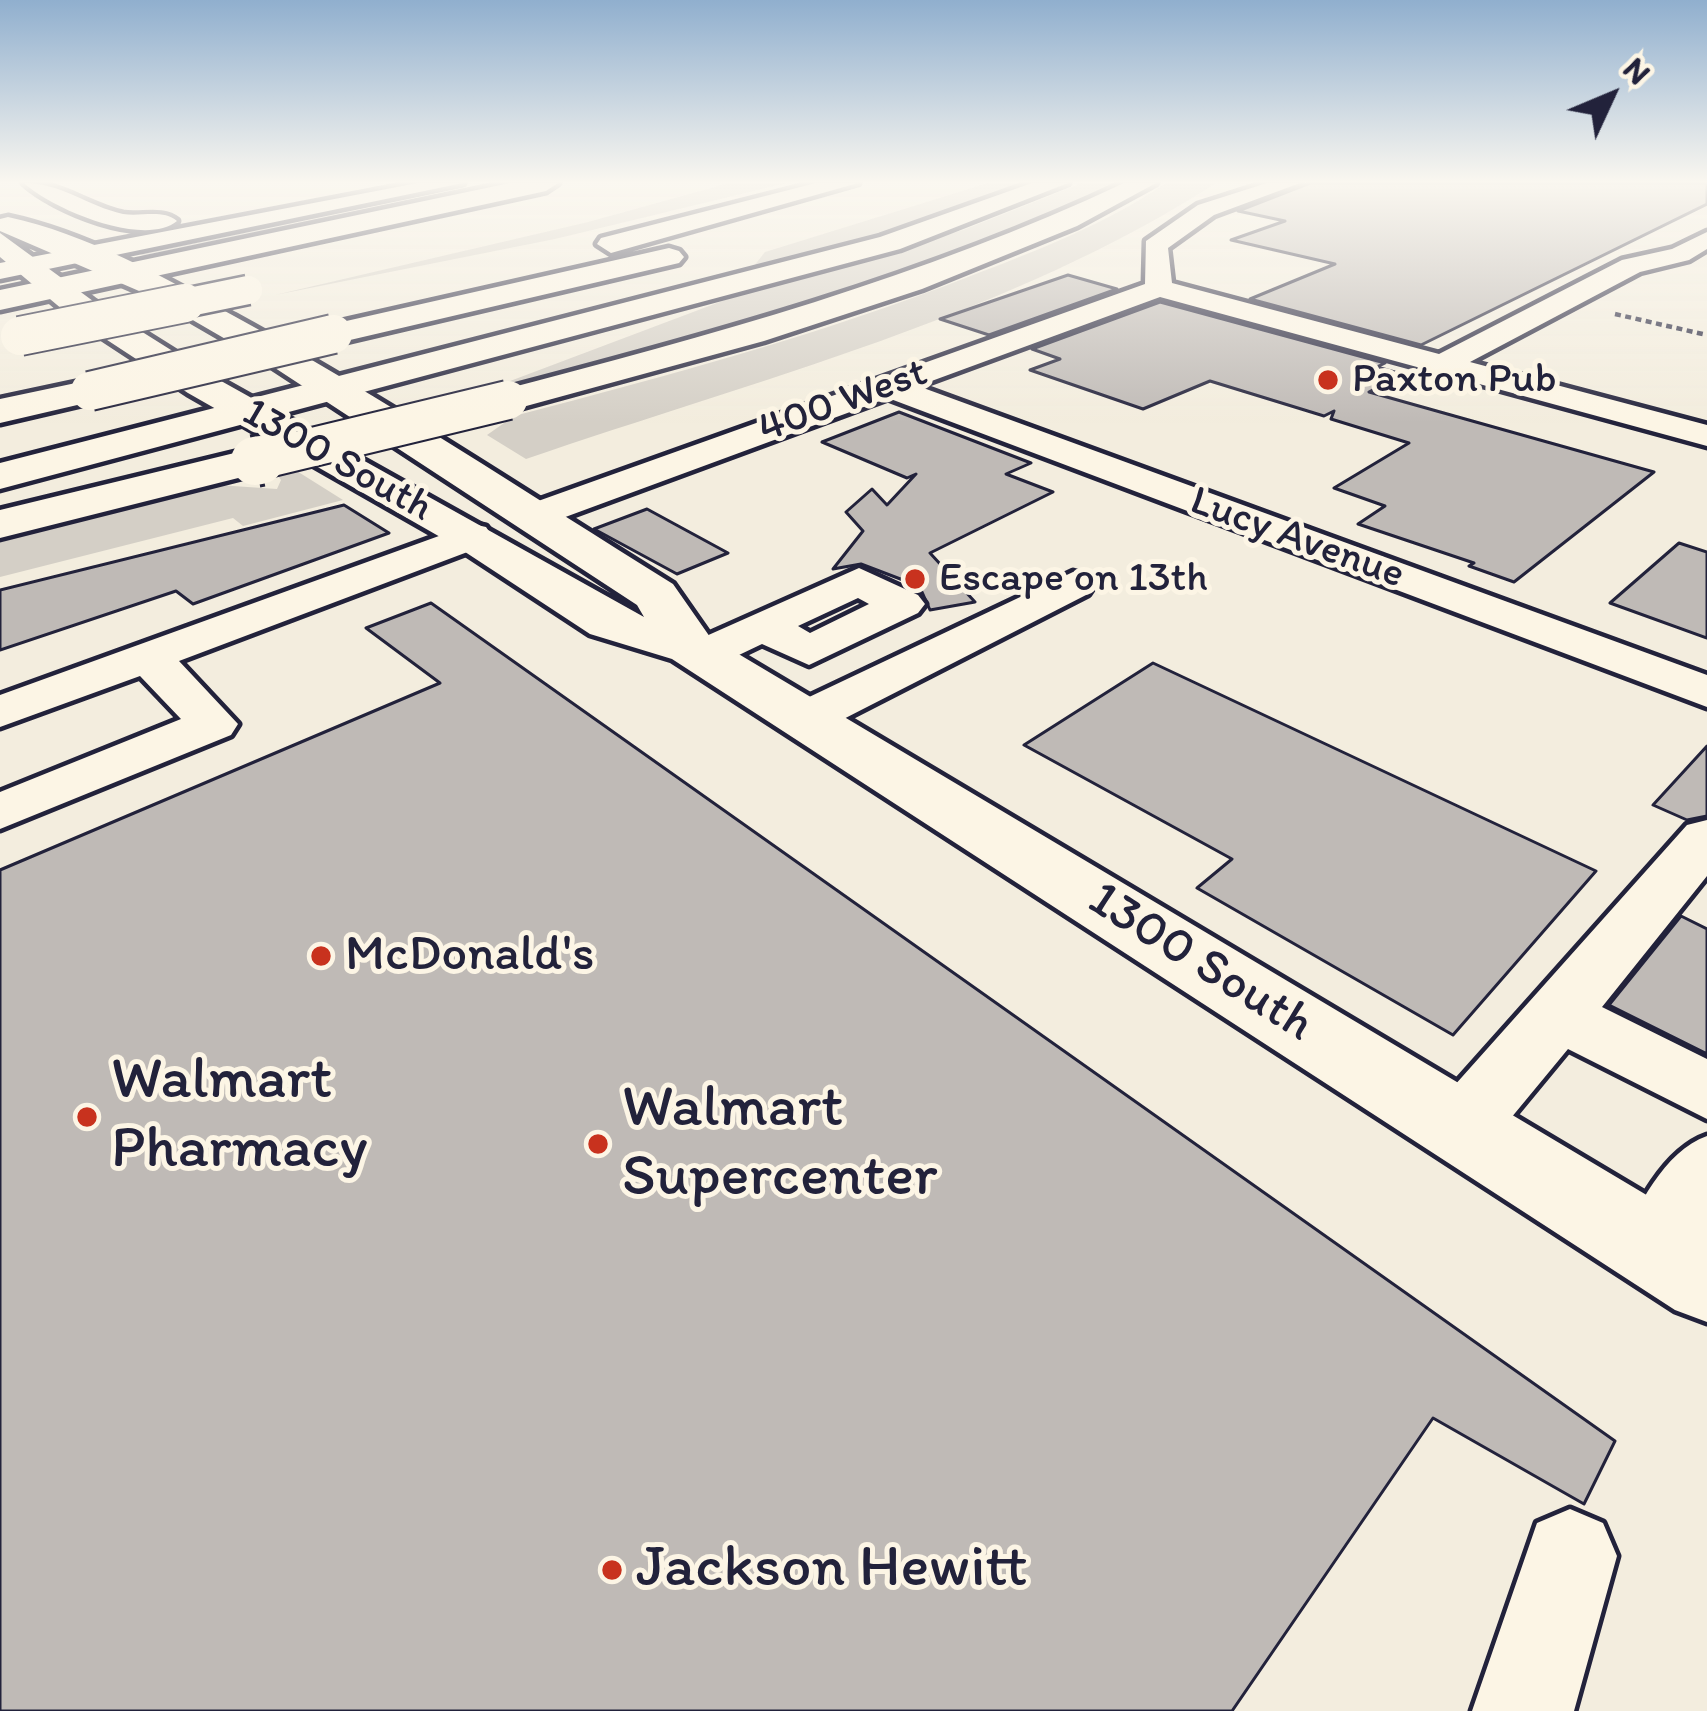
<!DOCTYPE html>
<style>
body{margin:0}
#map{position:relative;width:1707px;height:1711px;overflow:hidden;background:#f3edde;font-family:Itim,sans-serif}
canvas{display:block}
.north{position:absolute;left:1551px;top:36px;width:120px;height:120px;-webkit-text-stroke:9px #fcf5e5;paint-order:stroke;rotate:46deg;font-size:33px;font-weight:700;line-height:48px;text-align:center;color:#22223b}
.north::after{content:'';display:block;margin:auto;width:42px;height:54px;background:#22223b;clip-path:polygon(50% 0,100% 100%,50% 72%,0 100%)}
</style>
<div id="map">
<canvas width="1707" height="1711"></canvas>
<div class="north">N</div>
</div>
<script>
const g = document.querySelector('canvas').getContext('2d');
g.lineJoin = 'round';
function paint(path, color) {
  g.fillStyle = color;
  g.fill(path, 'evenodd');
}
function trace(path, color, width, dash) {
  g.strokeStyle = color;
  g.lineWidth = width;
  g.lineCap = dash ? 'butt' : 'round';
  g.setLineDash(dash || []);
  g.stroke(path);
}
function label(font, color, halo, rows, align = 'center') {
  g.font = font + ' Itim,sans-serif';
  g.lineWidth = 10;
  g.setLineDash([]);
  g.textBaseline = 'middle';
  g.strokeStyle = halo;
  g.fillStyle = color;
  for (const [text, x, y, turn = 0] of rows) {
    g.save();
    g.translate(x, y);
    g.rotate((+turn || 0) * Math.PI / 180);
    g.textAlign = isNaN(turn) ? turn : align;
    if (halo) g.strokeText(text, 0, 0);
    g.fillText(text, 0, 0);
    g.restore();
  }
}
paint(new Path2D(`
 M492 183H523L151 261 140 254Z
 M729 183H787L555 239 275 295 588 222Z
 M988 183H1033L931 220 749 272 765 252Z
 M1082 183H1123C926 288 681 348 465 398L770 283 963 230Z
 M1166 183H1216C1012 315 756 380 526 459L487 435 514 416C667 376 820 335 968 277 1036 251 1106 224 1166 183Z
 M292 468 343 500 243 526 233 518 0 577V542L218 485 277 489 281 480 275 472Z`), '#d4cfc6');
const building = new Path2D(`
 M1310 183H1707V204L1421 345 1250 299 1335 264 1231 240 1285 221 1238 211Z
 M1068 275 1117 289 989 335 940 319Z
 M1160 302 1385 363 1377 367 1402 374 1369 392 1654 472 1514 582 1469 566 1474 563 1358 524 1385 506 1334 488 1409 443 1331 419 1334 411 1324 416 1210 381 1143 409 1030 370 1060 359 1032 349Z
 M899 412 1031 463 1006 474 1053 492 930 553 975 602 930 610 922 592 903 580 861 564 833 569 863 531 846 512 872 489 887 505 916 474 907 478 822 442Z
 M344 505 389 533 193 604 176 591 0 650V590Z
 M647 509 728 553 677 574 594 529Z
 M1679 543 1707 552V638L1610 603Z
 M431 603 1615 1441 1584 1504 1433 1418 1232 1711H0V870L440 683 366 628Z
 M1153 663 1596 871 1453 1035 1197 888 1232 859 1024 745Z
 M1707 746V816L1687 820 1653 805Z
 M1681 916 1707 929V1054L1609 1005Z`);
paint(building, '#bfbab6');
trace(building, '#22223b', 3);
const minor = new Path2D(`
 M24 183C62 183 87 206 123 214 141 217 163 209 177 221 144 248 52 209 24 183Z
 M418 183H463L0 279V263Z
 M1267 183H1300L1214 215 1168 248 1172 283 1439 354 1622 260 1672 249 1707 232V249L1689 260 1640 272 1470 362 1707 425V446L1160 297 918 386 1707 675V707L888 398 541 526 527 530 507 518 513 510 1145 284 1146 241 1198 205Z
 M472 524 486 527 492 536 486 545 179 661 238 724 231 735 0 829V792L181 719 140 676 0 727V695Z
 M859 568 918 595 925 604 918 613 809 665 762 644 718 665H686L679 655 686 645ZM858 598 869 604 810 633 798 626Z
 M1073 572 1088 576 1094 585 1088 594 824 729 806 733 788 729 781 718 788 707Z
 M1707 820V876L1602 1007 1707 1059V1119L1568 1049 1487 1147 1462 1155 1437 1147 1426 1126 1437 1105 1687 825Z
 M1707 1136V1234L1684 1274 1657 1284 1630 1274 1618 1249C1637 1208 1664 1151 1707 1136Z
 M1570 1509 1603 1523 1617 1556 1574 1711H1472L1537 1523Z`);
const major = new Path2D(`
 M8 217C87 234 164 277 234 316 384 398 528 494 673 584L710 637 1707 1231V1322L1675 1310 672 659 590 634 456 546 188 393 69 315 0 257V233L93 301 214 377 644 617 637 605 272 366 153 297 0 231V219Z`);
const highway = new Path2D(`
 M510 183H558L546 191 0 310V290Z
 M816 183H858L611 253 597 244 601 238Z
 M1032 183H1068L900 249 0 489V463L880 237Z
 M1124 183H1156L1077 226 922 289 764 341 508 411 489 400 494 392C710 336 922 278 1124 183Z
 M669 248 679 251 684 257 679 263 333 344 316 334 333 324Z
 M90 380 109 391 103 399 0 423V399Z
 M255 448 270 452 276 461 270 470 0 538V510Z`);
trace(minor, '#22223b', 9);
trace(major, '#22223b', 9);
trace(highway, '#22223b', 9);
trace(new Path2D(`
 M1615 314 1707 335`), '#22223b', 4.5, [6, 4.5]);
paint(minor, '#fcf5e5');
paint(major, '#fcf5e5');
paint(highway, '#fcf5e5');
const highwayBridgeFar2 = new Path2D(`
 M170 306 248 290`);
const highwayBridgeFar1 = new Path2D(`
 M20 336 185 303
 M90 391 333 334
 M255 461 508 400`);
const highwayBridge = new Path2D(`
 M255 461 260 460`);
trace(highwayBridgeFar2, '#22223b', 33, []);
trace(highwayBridgeFar1, '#22223b', 42, []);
trace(highwayBridge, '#22223b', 54, []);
trace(highwayBridgeFar2, '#fcf5e5', 28);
trace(highwayBridgeFar1, '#fcf5e5', 38);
trace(highwayBridge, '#fcf5e5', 48);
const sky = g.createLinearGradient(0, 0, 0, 423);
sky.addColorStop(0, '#90afce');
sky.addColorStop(0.43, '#faf7f0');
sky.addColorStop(1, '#faf7f000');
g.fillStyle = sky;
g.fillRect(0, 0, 1707, 423);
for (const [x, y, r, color] of [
 [1328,380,12,"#c8321e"],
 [915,579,12,"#c8321e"],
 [321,956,12,"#c8321e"],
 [87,1117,12,"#c8321e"],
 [598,1144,12,"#c8321e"],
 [612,1570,12,"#c8321e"]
]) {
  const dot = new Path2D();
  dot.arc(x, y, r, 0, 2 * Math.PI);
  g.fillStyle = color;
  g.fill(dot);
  trace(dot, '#fcf5e5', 4.5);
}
label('42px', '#22223b', '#fcf5e5', [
 ["Paxton Pub",1352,380],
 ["Escape on 13th",939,579]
], 'left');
label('42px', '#22223b', '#fcf5e5', [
 ["400 West",843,402,-20],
 ["1300 South",337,461,29],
 ["Lucy Avenue",1297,539,20]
]);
label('51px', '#22223b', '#fcf5e5', [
 ["McDonald's",345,956]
], 'left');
label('51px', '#22223b', '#fcf5e5', [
 ["1300 South",1200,963,32]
]);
label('60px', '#22223b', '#fcf5e5', [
 ["Walmart",111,1082],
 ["Pharmacy",111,1151],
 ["Walmart",622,1110],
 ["Supercenter",622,1179],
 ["Jackson Hewitt",636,1570]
], 'left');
</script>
